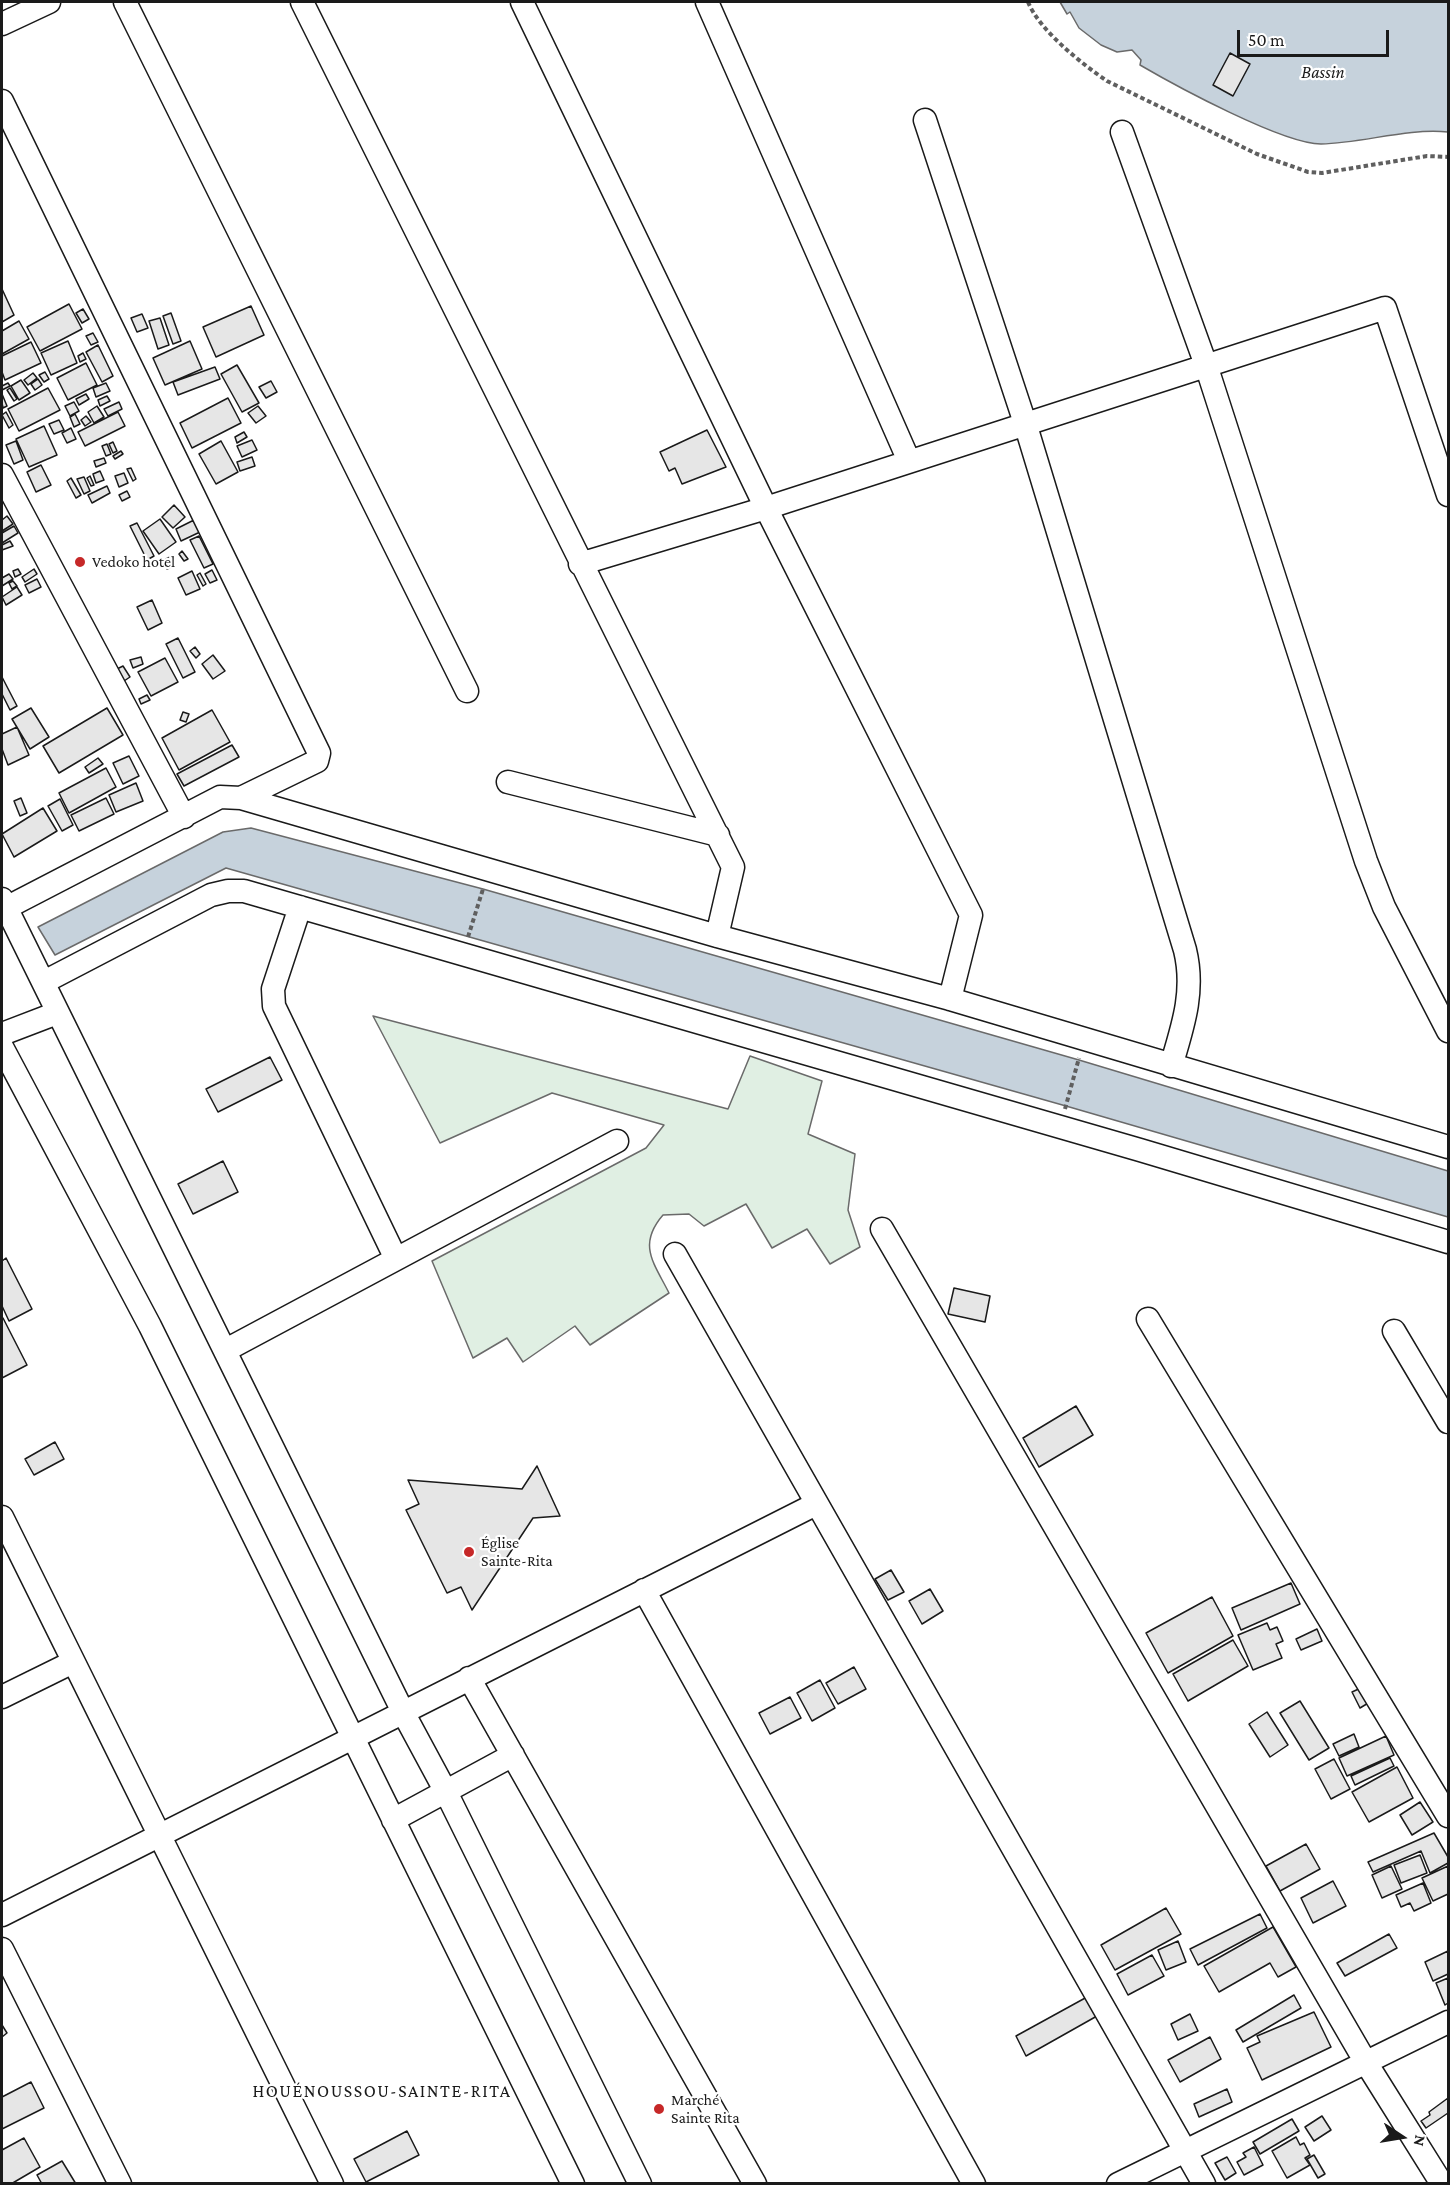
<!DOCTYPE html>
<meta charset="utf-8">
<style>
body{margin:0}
#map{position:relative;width:1450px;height:2185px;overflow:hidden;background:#fff;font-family:"Crimson Pro",serif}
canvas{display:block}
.frame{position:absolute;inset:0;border:3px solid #1a1a1a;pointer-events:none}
.north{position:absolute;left:1372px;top:2107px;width:60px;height:60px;-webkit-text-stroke:4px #fff;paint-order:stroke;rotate:102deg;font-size:16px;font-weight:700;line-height:24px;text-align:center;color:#1a1a1a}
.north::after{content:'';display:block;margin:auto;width:21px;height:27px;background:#1a1a1a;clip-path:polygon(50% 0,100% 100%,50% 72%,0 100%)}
.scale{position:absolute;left:1237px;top:30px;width:152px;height:27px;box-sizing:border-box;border:3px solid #1a1a1a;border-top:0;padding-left:8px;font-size:18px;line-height:21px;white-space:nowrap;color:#1a1a1a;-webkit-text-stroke:4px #fff;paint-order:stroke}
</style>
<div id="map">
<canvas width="1450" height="2185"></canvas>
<div class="frame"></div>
<div class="north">N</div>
<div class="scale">50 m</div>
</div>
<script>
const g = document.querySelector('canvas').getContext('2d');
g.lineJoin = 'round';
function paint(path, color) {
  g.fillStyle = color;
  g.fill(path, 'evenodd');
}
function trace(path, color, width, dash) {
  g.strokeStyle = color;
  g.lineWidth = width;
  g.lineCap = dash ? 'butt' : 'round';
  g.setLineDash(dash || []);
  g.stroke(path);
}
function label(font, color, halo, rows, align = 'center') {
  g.font = font + ' "Crimson Pro",serif';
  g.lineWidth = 4.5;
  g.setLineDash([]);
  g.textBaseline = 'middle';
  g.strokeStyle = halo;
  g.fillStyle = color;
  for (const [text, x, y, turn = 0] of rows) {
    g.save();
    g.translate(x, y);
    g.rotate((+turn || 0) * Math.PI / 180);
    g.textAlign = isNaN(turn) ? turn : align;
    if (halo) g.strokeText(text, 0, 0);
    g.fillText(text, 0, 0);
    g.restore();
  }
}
const green = new Path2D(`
 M373 1016 728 1109 750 1056 822 1081 808 1134 855 1154 848 1210 860 1247 830 1264 807 1229 772 1248 746 1204 704 1226 689 1214 663 1215C637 1245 654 1263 669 1293L590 1345 575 1326 523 1362 507 1338 473 1358 432 1261 646 1148 664 1125 552 1093 440 1143Z`);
paint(green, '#e0efe3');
trace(green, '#6a6a6a', 1.5);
const water = new Path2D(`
 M1060 2H1448V132C1406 128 1364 143 1321 144 1283 144 1176 86 1140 65L1141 60 1132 50 1117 52 1101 45 1079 28 1070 12 1067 14Z
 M251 828 483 889 1079 1060 1448 1171V1217L1066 1106 226 868 55 955 38 927 223 832Z`);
paint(water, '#c6d2dc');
trace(water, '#6a6a6a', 1.5);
const building = new Path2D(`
 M1230 53 1250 64 1233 96 1213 85Z
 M2 289 14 315 2 322Z
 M69 304 82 329 40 351 27 327Z
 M251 306 264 335 216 357 203 327Z
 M83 309 89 319 82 323 76 313Z
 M171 313 181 341 173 344 163 316Z
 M142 314 148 328 137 332 131 318Z
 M160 318 169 345 158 349 149 321Z
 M19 321 29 339 2 354V331Z
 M93 333 98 342 91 345 86 336Z
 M68 341 77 363 51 375 41 353Z
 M190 341 202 369 165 385 153 358Z
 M31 342 41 363 5 380 2 372V356Z
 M98 345 113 376 102 382 86 352Z
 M83 353 86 359 80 362 78 356Z
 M86 363 97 385 68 400 57 378Z
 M237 365 259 403 242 412 221 374Z
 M215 367 220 379 178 395 173 382Z
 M45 372 49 379 44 382 39 375Z
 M33 373 37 378 28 385 24 380Z
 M38 379 42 385 35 390 31 384Z
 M21 380 30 393 19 400 11 386Z
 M271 381 277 392 266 398 259 387Z
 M8 383 10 386 2 390V386Z
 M106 383 110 391 96 397 93 388Z
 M10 388 17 399 14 401 7 390Z
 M48 388 60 410 19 431 8 409Z
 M2 394 7 406 3 408 2 403Z
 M86 394 89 399 79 405 76 399Z
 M107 396 110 401 100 406 98 400Z
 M228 398 241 423 192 448 180 423Z
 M74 402 79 411 70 416 65 406Z
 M119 402 122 409 108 416 104 409Z
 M97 406 104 417 94 423 88 412Z
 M258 406 266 416 256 423 248 413Z
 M6 412 13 425 9 428 2 415Z
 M118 412 125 426 85 446 78 432Z
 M75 414 80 424 74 427 70 417Z
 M86 416 91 422 85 426 81 420Z
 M59 420 64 430 54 434 49 424Z
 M44 426 57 455 29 467 16 439Z
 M71 428 76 439 67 443 62 433Z
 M707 430 726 467 682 484 675 468 669 471 660 452Z
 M244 432 247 437 237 443 235 437Z
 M252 440 257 450 242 457 237 446Z
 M16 441 23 460 14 464 6 445Z
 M221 441 238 472 216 484 199 454Z
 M113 442 117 451 113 453 109 444Z
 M107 444 111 454 106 456 102 446Z
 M121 451 123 454 115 459 113 456Z
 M252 457 255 466 240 471 237 462Z
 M104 458 106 463 96 467 94 461Z
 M41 465 51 485 36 492 27 472Z
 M131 468 136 479 133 481 127 469Z
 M100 471 104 480 96 483 93 474Z
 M124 473 128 483 119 487 115 476Z
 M90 476 94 485 91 486 87 478Z
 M84 477 90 491 84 494 77 479Z
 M71 478 81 495 76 498 67 481Z
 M107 486 110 493 92 503 88 495Z
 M127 491 130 497 122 501 119 495Z
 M174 505 185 517 173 528 162 517Z
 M7 516 13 524 2 531V520Z
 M160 519 176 542 159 554 143 531Z
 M194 520 200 532 181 541 176 529Z
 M137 523 154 556 147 560 130 526Z
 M14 526 18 533 2 543V533Z
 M199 536 213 564 204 568 190 540Z
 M10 541 13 546 2 550V545Z
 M182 551 188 559 184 561 179 554Z
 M170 557 174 566 167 569 164 560Z
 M18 569 21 574 15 577 13 571Z
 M34 569 37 574 25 582 22 577Z
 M212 570 217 580 210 583 205 574Z
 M192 571 200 589 186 595 178 578Z
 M200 573 206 584 203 586 197 575Z
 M9 574 13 579 2 586V578Z
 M37 579 41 587 29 593 25 585Z
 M13 581 17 586 12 589 9 583Z
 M17 587 22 595 6 605 2 597Z
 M152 600 162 623 148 630 137 607Z
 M178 638 195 672 183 678 166 644Z
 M195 647 200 654 196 658 190 651Z
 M213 655 225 671 213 679 202 664Z
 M141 657 143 664 133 668 130 660Z
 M165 658 178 682 151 696 138 672Z
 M123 666 130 677 124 681 117 669Z
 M2 677 17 706 10 710 2 694Z
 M147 695 150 700 141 704 139 699Z
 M31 708 49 737 30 749 12 719Z
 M107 708 123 735 59 773 43 746Z
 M212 710 230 742 179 770 162 738Z
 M183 712 189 714 186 722 180 720Z
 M17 727 29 755 8 765 2 749V734Z
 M232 745 239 757 184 786 177 774Z
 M129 756 139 776 123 784 113 763Z
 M98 758 103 764 89 773 85 767Z
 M106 768 116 787 69 813 59 793Z
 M136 783 143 801 116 812 109 795Z
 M21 798 27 813 20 816 14 801Z
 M106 798 114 814 79 831 71 815Z
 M60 799 73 825 62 831 48 806Z
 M43 808 57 831 14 857 2 834Z
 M270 1057 282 1080 218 1112 206 1089Z
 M223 1161 238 1192 193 1214 178 1184Z
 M6 1258 32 1309 9 1321 2 1306V1261Z
 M954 1288 990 1296 985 1322 948 1314Z
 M3 1318 27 1365 2 1378V1319Z
 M1076 1406 1093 1435 1039 1467 1023 1438Z
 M55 1442 64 1459 34 1475 25 1459Z
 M537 1466 560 1516 533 1518 472 1610 461 1587 447 1593 406 1510 419 1504 408 1480 522 1489Z
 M891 1570 904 1592 888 1600 875 1579Z
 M1291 1583 1300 1604 1241 1630 1232 1608Z
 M930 1589 943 1611 922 1624 909 1601Z
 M1212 1597 1233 1636 1168 1673 1146 1633Z
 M1267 1623 1270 1630 1277 1627 1283 1641 1276 1644 1282 1658 1253 1670 1238 1635Z
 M1317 1629 1322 1641 1301 1650 1296 1639Z
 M1233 1640 1248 1666 1188 1701 1173 1674Z
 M854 1667 866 1689 838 1704 826 1683Z
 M820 1680 835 1708 812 1721 797 1693Z
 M1363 1687 1370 1702 1360 1708 1352 1692Z
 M790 1697 801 1718 770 1734 759 1713Z
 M1300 1701 1329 1748 1309 1760 1280 1713Z
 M1267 1712 1288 1745 1270 1757 1249 1724Z
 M1354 1734 1359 1747 1339 1756 1333 1744Z
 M1386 1736 1394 1755 1347 1776 1339 1758Z
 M1390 1758 1394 1766 1355 1785 1351 1776Z
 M1334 1759 1350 1789 1331 1799 1315 1769Z
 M1397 1767 1413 1798 1369 1822 1352 1792Z
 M1420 1802 1433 1822 1412 1835 1400 1815Z
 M1434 1833 1448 1857V1863L1430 1873 1421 1851 1373 1872 1368 1862Z
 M1306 1844 1320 1869 1280 1891 1266 1866Z
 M1420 1855 1427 1873 1401 1883 1394 1865Z
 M1391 1866 1402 1889 1382 1898 1372 1875Z
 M1448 1866V1894L1433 1901 1422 1878Z
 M1333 1881 1346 1906 1313 1923 1301 1898Z
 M1423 1883 1431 1903 1414 1911 1410 1903 1401 1907 1396 1895Z
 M1166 1908 1181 1934 1115 1970 1101 1945Z
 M1260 1914 1267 1928 1198 1965 1190 1949Z
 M1273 1927 1296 1967 1278 1977 1270 1963 1219 1992 1204 1966Z
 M1389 1934 1397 1948 1345 1976 1337 1963Z
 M1178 1941 1186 1962 1166 1970 1158 1950Z
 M1448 1951V1974L1433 1981 1425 1962Z
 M1152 1955 1164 1976 1128 1995 1117 1974Z
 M1448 1978V2003L1445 2005 1436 1983Z
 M1294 1995 1301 2008 1243 2042 1236 2030Z
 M1087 1997 1097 2016 1026 2056 1016 2036Z
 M1314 2012 1331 2047 1262 2080 1247 2048 1260 2042 1257 2036Z
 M1190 2014 1198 2031 1178 2040 1171 2024Z
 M2 2025 7 2033 2 2037Z
 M1210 2037 1221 2059 1180 2082 1168 2060Z
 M31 2082 44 2108 2 2129V2097Z
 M1227 2089 1232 2102 1199 2117 1194 2104Z
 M1448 2098V2113L1426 2128 1421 2121 1430 2115 1429 2112Z
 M1322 2116 1331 2130 1314 2141 1305 2127Z
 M1292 2119 1299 2131 1260 2154 1253 2142Z
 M407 2131 419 2155 366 2182 354 2159Z
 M1296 2137 1300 2145 1304 2143 1310 2155 1305 2158 1310 2165 1287 2178 1272 2151Z
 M24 2138 40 2167 11 2184H2V2150Z
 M1254 2147 1263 2165 1244 2175 1237 2162 1246 2157 1243 2153Z
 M1314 2155 1325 2174 1318 2178 1307 2159Z
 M1227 2157 1236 2173 1225 2180 1215 2163Z
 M62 2161 76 2184H42L37 2175Z`);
paint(building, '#e6e6e6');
trace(building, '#1a1a1a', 1.5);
const minor = new Path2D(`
 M125 2 467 691
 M302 2 733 867 717 936
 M522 2 766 508 971 915 950 999
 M707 2 909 461
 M2 24 49 2
 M2 101 319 753 317 761 241 798
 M925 120 1025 423 1185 950C1195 991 1183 1026 1171 1066
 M1122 132 1206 365 1366 861 1384 907 1448 1031
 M2 475 184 817
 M580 564 766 508 1385 308 1448 495
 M508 782 718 835
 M2 899 404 1714 446 1792 640 2184
 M300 907 273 989 274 1006 396 1259
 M2 910 220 797 241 798 717 936 950 999 1448 1147
 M44 982 211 895 228 891H244L1140 1150 1448 1242
 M2 1034 57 1013
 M2 1047 150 1326 573 2184
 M882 1229 1365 2061 1442 2184
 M675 1254 1204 2184
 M1148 1319 1448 1816
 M1394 1331 1448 1422
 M226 1350 617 1141
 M2 1517 332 2184
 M644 1590 974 2184
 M469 1678 755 2184
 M2 1697 73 1662
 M393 1820 513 1755
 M2 1915 816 1504
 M2 1949 120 2184
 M1118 2184 1448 2022`);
trace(minor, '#1a1a1a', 25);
trace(new Path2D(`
 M1028 2C1040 31 1081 63 1107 81L1257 154 1308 172 1322 173 1427 156 1448 157
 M468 937 483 889
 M1065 1109 1079 1058`), '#5f5f5f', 4, [4.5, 3]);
trace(minor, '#fff', 22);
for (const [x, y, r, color] of [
 [80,562,6,"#c62828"],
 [469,1552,6,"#c62828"],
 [659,2109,6,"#c62828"]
]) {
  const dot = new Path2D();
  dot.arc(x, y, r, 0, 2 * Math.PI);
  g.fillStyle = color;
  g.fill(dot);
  trace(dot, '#fff', 2);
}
label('16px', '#1a1a1a', '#fff', [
 ["Vedoko hotel",92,562],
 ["Église",481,1543],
 ["Sainte-Rita",481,1561],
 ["Marché",671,2100],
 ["Sainte Rita",671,2118]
], 'left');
label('italic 18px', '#1a1a1a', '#fff', [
 ["Bassin",1323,72]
]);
g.letterSpacing = '1.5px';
label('18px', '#1a1a1a', '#fff', [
 ["HOUÉNOUSSOU-SAINTE-RITA",382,2091]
]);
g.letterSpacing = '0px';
</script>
